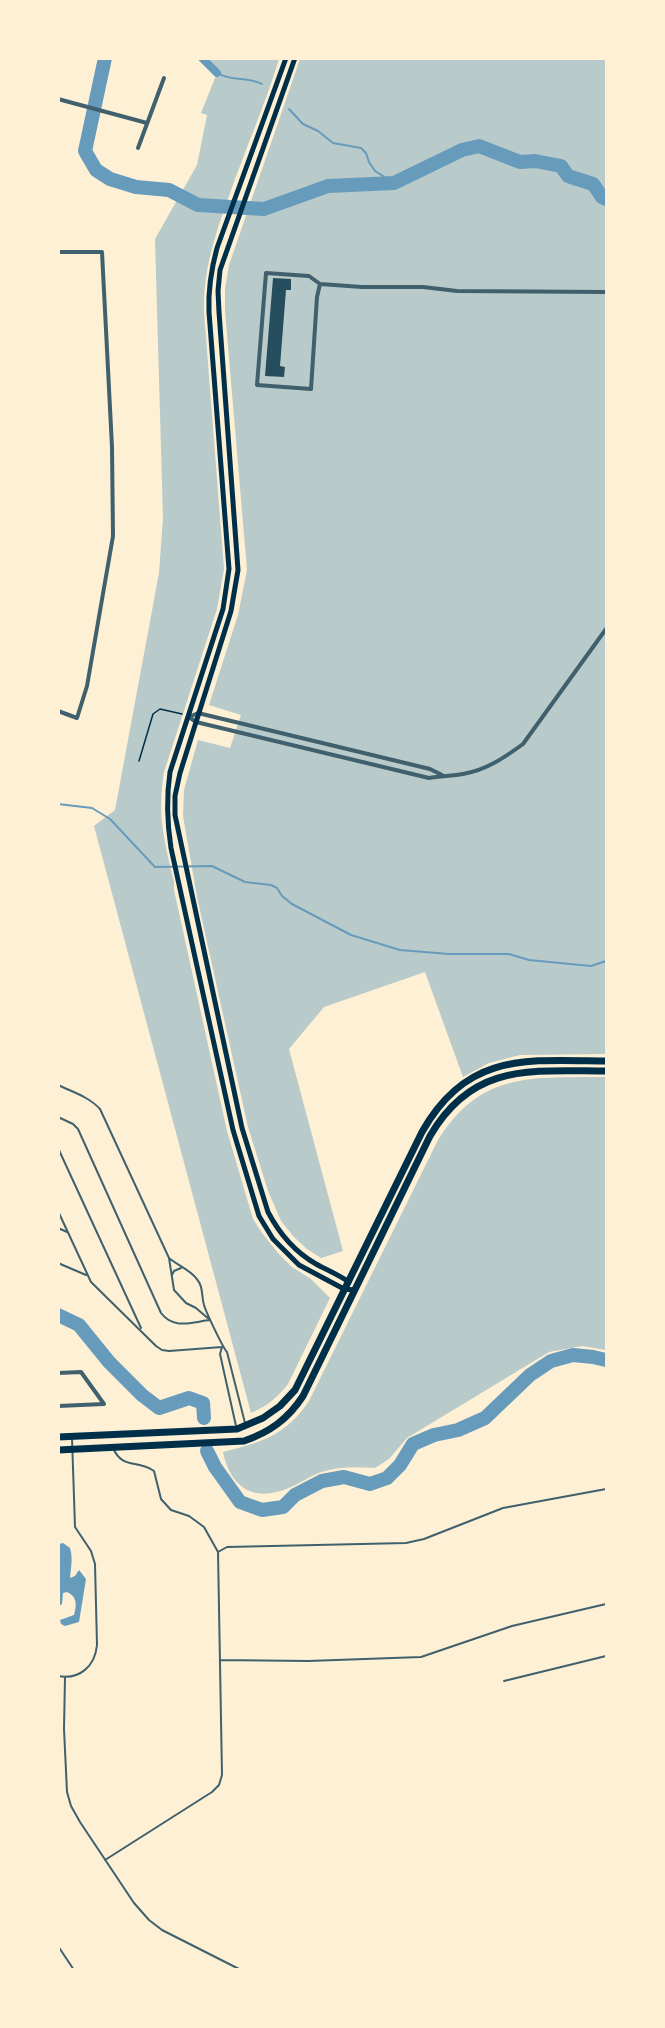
<!DOCTYPE html>
<style>
body{margin:0}
#map{position:relative;width:665px;height:2028px;overflow:hidden;background:#fdf0d5;font-family:Helvetica,sans-serif}
canvas{display:block}
.frame{position:absolute;inset:0;border:60px solid #fdf0d5;pointer-events:none}
</style>
<div id="map">
<canvas width="665" height="2028"></canvas>
<div class="frame"></div>
</div>
<script>
const g = document.querySelector('canvas').getContext('2d');
g.lineJoin = 'round';
function paint(path, color) {
  g.fillStyle = color;
  g.fill(path, 'evenodd');
}
function trace(path, color, width, dash) {
  g.strokeStyle = color;
  g.lineWidth = width;
  g.lineCap = dash ? 'butt' : 'round';
  g.setLineDash(dash || []);
  g.stroke(path);
}
paint(new Path2D(`
 M202 59H279C265 105 245 150 229 196 215 235 203 271 204 312L224 569 217 609 164 772C157 815 164 840 174 882V890L227 1131 253 1219 262 1233 278 1253 292 1267 311 1279 330 1298 288 1384C277 1398 267 1406 251 1413L94 826 115 810 159 573 163 518 155 239 197 165 207 115 201 113 217 73Z
 M300 59H606V1054L520 1055 489 1063 463 1077 425 972 324 1007 289 1049 343 1251 321 1258 307 1249 294 1237 281 1221 268 1191 248 1127 197 897 183 816 184 790 198 740 230 748 241 715 209 705 238 615 247 570 225 311V289L229 265Z
 M606 1077V1350L582 1346 549 1352 407 1438 389 1459 375 1468C358 1467 342 1466 325 1471 313 1474 303 1482 291 1487 256 1503 231 1490 223 1452 260 1443 287 1435 309 1401L438 1140C482 1070 533 1078 606 1077Z`), '#b9caca');
paint(new Path2D(`
 M63 1543 70 1548C73 1558 71 1567 70 1578L75 1576 79 1570 86 1579 79 1622 65 1626 61 1624 60 1620 74 1615C77 1605 77 1596 67 1592L63 1593 62 1604 59 1606V1544Z`), '#669bbc');
trace(new Path2D(`
 M217 73C232 82 248 76 262 84
 M289 109 303 124 318 131 333 143 361 148 366 153 369 162 375 171 394 183
 M58 804 92 808 110 819 155 867 212 866 245 882 271 885 277 888 282 896 292 904 351 935 400 950 449 954H509L529 960 591 966 606 961`), '#669bbc', 2);
trace(new Path2D(`
 M202 58 217 73`), '#669bbc', 8);
trace(new Path2D(`
 M105 58 85 151 96 170 110 179 136 187 169 190 198 205 264 209 328 186 394 183 462 150 479 146 520 162 535 161 561 166 568 176 593 184 602 197 606 199
 M58 1315 79 1325 109 1362 142 1395 159 1408 189 1398 203 1403 204 1418
 M207 1451 215 1467 240 1502 262 1510 283 1507 295 1495 322 1481 344 1477 370 1484 387 1478 400 1465 413 1444 434 1435 458 1430 485 1418 530 1375 551 1361 573 1355 593 1357 606 1360`), '#669bbc', 14);
paint(new Path2D(`
 M273 278 291 279V290H286L280 366 285 367 284 377 265 376Z`), '#264d5e');
trace(new Path2D(`
 M139 761 153 714 160 709 182 714`), '#003049', 1.5);
trace(new Path2D(`
 M58 1085C73 1092 89 1097 100 1109L169 1258 174 1290 186 1303 196 1308 210 1320
 M58 1117 73 1124 78 1129 161 1313C174 1330 192 1322 210 1320
 M58 1148 141 1328
 M58 1211 91 1282 156 1346 162 1350 169 1351 222 1347
 M58 1228 67 1232
 M169 1258C177 1265 189 1269 196 1278 204 1287 201 1295 204 1305 206 1312 223 1348 227 1352L245 1423
 M58 1263 86 1275
 M172 1275 174 1271 181 1268
 M222 1347 220 1354 236 1426
 M218 1552 227 1547 406 1543 424 1539 503 1508 606 1489
 M220 1660 308 1661 421 1657 512 1626 606 1604
 M58 1676C80 1680 95 1666 97 1645L95 1564 91 1551 75 1527 72 1438
 M65 1677 64 1729 67 1792 71 1806 80 1822 134 1903 149 1920 162 1930 241 1970
 M504 1681 606 1656
 M105 1860 212 1792 219 1785 222 1775 218 1552 204 1527 189 1516 171 1510 161 1499 154 1471C136 1459 123 1470 113 1448
 M58 1946 74 1970`), '#3f606c', 2);
trace(new Path2D(`
 M58 99 147 123
 M138 148 164 78
 M58 252H102L112 447 113 536 87 686 77 718 58 711
 M320 284 317 297 311 389 257 385 266 273 309 276 320 284 362 287H423L457 291 606 292
 M442 775 430 769 198 713 189 717 196 722 429 778C440 776 452 776 463 774 486 770 504 758 523 744L606 629
 M58 1373 81 1372 104 1404
 M58 1406 104 1404`), '#3f606c', 4);
trace(new Path2D(`
 M286 58 217 248C211 270 208 289 209 312L229 569 223 609 170 772C166 799 167 822 171 848L233 1130 259 1216 273 1239 299 1265 344 1289 355 1290
 M295 58 220 270 218 291 219 312 238 570 231 611 180 773 175 796V815L242 1128 268 1212C279 1233 295 1252 316 1264 327 1270 339 1275 349 1282`), '#003049', 5);
trace(new Path2D(`
 M58 1437 237 1429 263 1418 280 1406 295 1390 422 1132C467 1052 527 1060 606 1061
 M58 1450 244 1441C270 1432 288 1419 303 1396L430 1136C473 1062 532 1071 606 1071`), '#003049', 7);
</script>
